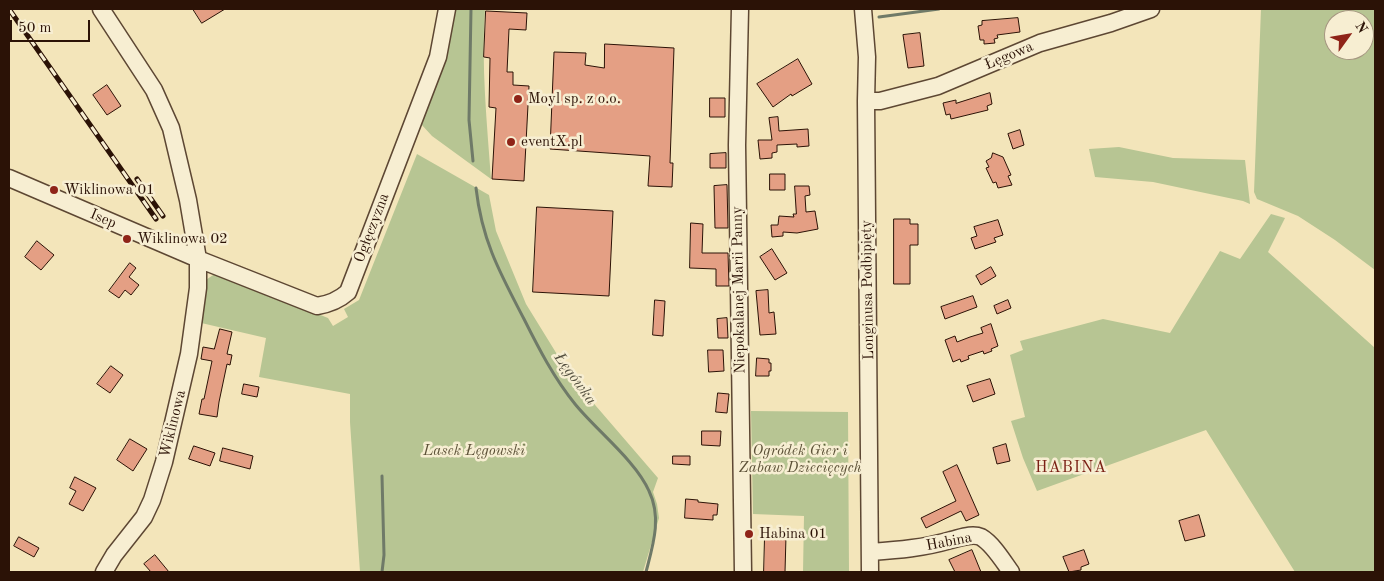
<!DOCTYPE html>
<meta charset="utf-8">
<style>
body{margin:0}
#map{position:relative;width:1384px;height:581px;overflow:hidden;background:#f3e5ba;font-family:"Old Standard TT",serif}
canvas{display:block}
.frame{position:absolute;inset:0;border:10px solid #2b1206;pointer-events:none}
.north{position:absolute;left:1324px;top:10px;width:50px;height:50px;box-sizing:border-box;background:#f7eed2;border:1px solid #a59680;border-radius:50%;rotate:58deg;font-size:14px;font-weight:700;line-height:20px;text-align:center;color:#2b1206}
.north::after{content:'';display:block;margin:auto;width:18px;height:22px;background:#8f2418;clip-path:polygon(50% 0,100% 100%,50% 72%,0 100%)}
.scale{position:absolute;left:10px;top:20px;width:80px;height:22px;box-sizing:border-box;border:2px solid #2b1206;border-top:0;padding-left:6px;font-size:15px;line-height:18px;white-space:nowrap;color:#2b1206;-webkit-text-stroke:4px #f7eed2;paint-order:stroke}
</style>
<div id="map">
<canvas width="1384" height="581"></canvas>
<div class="frame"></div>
<div class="north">N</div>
<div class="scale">50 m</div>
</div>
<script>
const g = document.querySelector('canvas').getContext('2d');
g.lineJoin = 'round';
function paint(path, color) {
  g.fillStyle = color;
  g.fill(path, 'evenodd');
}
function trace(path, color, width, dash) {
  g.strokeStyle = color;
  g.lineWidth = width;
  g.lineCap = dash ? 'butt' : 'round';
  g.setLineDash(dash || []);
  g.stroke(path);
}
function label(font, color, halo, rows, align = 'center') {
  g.font = font + ' "Old Standard TT",serif';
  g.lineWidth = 5;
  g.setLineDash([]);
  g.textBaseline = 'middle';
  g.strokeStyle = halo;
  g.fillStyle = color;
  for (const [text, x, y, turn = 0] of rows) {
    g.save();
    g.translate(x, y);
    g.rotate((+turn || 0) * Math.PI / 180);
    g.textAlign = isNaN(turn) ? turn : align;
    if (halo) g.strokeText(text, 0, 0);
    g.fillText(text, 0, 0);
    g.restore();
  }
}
paint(new Path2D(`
 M452 9H485C481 65 487 123 491 179L432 136 421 124Z
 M1261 9H1375V270L1335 240 1298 216 1257 199 1254 192ZM1334 20H1364V50H1334Z
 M1119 147 1173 158 1245 160 1250 204 1243 201 1153 182 1095 177 1089 149Z
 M417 154 489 195 496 231 526 304 571 377 658 478 653 492 657 504 659 518 643 572H360L350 422V394L259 377 266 338 197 322 203 282 216 273 328 318 333 326 348 317 344 309 359 300Z
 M1271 214 1285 218 1268 252 1375 348V572H1295L1206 430 1037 491 1023 458 1011 421 1025 417 1010 355 1023 350 1020 341 1103 319 1170 333 1220 251 1240 259Z
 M751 411 848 412 849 572H803L804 516 753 514Z`), '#b7c593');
trace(new Path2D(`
 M471 9 469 120 473 161
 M879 17 939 9
 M476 188C482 241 500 273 524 319 539 349 554 378 575 404 596 430 636 461 649 491 662 518 653 545 646 572
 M382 572 384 555 382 476`), '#6f7a68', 3);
const building = new Path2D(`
 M193 9H225L202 23Z
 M486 11 527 13 526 30 509 29 507 72H513V85L529 86 524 181 492 179 496 108 489 107 490 58 484 57Z
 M1018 18 1020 32 997 35 998 38 994 39 995 43 984 44V40H980L978 26 982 25V21Z
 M920 33 924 66 908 68 903 35Z
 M605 44 674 48 670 163H673L672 187 648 186 650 156 550 149 554 52 586 53 585 65 604 68Z
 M798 59 812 84 792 96 791 94 773 107 757 84Z
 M107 85 121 106 107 115 93 95Z
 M990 93 992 104 987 106 988 110 951 119 950 114 946 115 943 103 956 100V103Z
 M710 98H725V117H710Z
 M778 117 779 131 808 129 809 146 797 147V144L777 145V152L772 153V158L760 159 758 140H772L769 118Z
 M1020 130 1024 145 1013 149 1008 134Z
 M726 153V168H710V154Z
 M993 153 1003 157 1011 175 1008 176 1012 185 998 188 996 182 993 183 986 168 989 167 986 161 991 158Z
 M770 174H785V190H770Z
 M727 185 728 228H715L714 186Z
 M795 186H809L810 195 805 196 806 212 815 211 818 229 797 233 783 232V236L772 237 771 225H778L779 216 794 217 793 214H796Z
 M537 207 613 211 609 296 533 292Z
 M894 219H910V224H918V245H910V284H894Z
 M998 220 1003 235 994 238 996 242 975 249 971 238 977 236 974 227Z
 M691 223 703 224 702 253H728L729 286H716V269L690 268Z
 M37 241 54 255 41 270 25 257Z
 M772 249 787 273 775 280 760 257Z
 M130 263 136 268 129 277 139 285 131 295 125 290 119 298 109 291Z
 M991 267 996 276 981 285 976 276Z
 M768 290 769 313 774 312 776 334 760 335 756 291Z
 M973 296 977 307 945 319 941 307Z
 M655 300 665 301 663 336 653 335Z
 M1008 300 1011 308 997 314 994 306Z
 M727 318 728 338H718L717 319Z
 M991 324 998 346 991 349 992 351 984 354 983 351 968 356 969 359 961 362 960 359 953 362 945 340 955 336 957 342 970 337 983 333 981 328Z
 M220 329 232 332 227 354 232 355 230 365 227 364 219 402 217 417 199 414 202 399H204L212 361 201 359 203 347 214 349Z
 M708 350H723L724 371 709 372Z
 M757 358 769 359V363H771V371H769V376H756Z
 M111 366 123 375 110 393 97 384Z
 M990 379 995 394 973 402 967 386Z
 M244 384 259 387 257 397 242 394Z
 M718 393 729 394 727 413 716 412Z
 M702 431H721L720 446 702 445Z
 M130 439 147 449 133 471 117 460Z
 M1006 444 1010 461 997 464 993 448Z
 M194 446 215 453 210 466 189 459Z
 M223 448 253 456 250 469 220 461Z
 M673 456H690V465L673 464Z
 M957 465 979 515 966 521 961 511 926 528 921 518 956 501 943 472Z
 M75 477 96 488 83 511 69 504 76 491 70 488Z
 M686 499 698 500V502L718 504 717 515H713V520L685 518Z
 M1199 515 1205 536 1185 541 1179 521Z
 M765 535 786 536 785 572H764Z
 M19 537 39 548 34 557 14 546Z
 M972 550 981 572H955L949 560Z
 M1084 550 1089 564 1081 567V570L1069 572 1063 557Z
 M155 555 169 572H151L144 564Z`);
paint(building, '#e49f84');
trace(building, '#2b1206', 1);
const minor = new Path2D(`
 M101 9 154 90 171 128 188 200 198 259V288L189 354 164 462 152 500 144 517 114 555 104 572
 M740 9 737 145 743 572
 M863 9 867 57 866 101 870 572
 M866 101H880L938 86 1040 43 1111 23 1151 9
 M9 178 198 259 317 306C330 304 339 300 348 292L438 57 447 9
 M871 552C898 550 924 548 951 540 960 538 972 533 981 537 993 544 1003 561 1011 572`);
trace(minor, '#5d4733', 19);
trace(minor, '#f7eed2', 16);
const rail = new Path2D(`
 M9 9 156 219
 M137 179 163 216`);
trace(rail, '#2b1206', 5);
trace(rail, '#f7eed2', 3, [9]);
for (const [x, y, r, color] of [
 [518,99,5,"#8f2418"],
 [511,142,5,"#8f2418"],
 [54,190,5,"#8f2418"],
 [127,239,5,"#8f2418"],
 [749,534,5,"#8f2418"]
]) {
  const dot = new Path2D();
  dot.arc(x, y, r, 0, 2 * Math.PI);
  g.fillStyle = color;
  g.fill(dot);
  trace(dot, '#f7eed2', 2);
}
label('15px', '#2b1206', '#f7eed2', [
 ["Łęgowa",1009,56,-23],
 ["Isep",103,219,23],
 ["Ogłęczyzna",372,228,-69],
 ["Niepokalanej Marii Panny",739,290,-91],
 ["Longinusa Podbipięty",868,290,-91],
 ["Wiklinowa",173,424,-76],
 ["Habina",949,542,-11]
]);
label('15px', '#2b1206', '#f7eed2', [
 ["Moyl sp. z o.o.",528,99],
 ["eventX.pl",521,142],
 ["Wiklinowa 01",64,190],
 ["Wiklinowa 02",137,239],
 ["Habina 01",759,534]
], 'left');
label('italic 15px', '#5c5137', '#f7eed2', [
 ["Lasek Łęgowski",474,451],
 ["Ogródek Gier i",800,451],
 ["Zabaw Dziecięcych",800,468]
]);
label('italic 16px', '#534f3f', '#f7eed2', [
 ["Łęgówka",575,379,54]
]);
g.letterSpacing = '1px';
label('16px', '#7a1f14', '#f7eed2', [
 ["HABINA",1071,468]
]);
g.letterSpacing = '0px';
</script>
